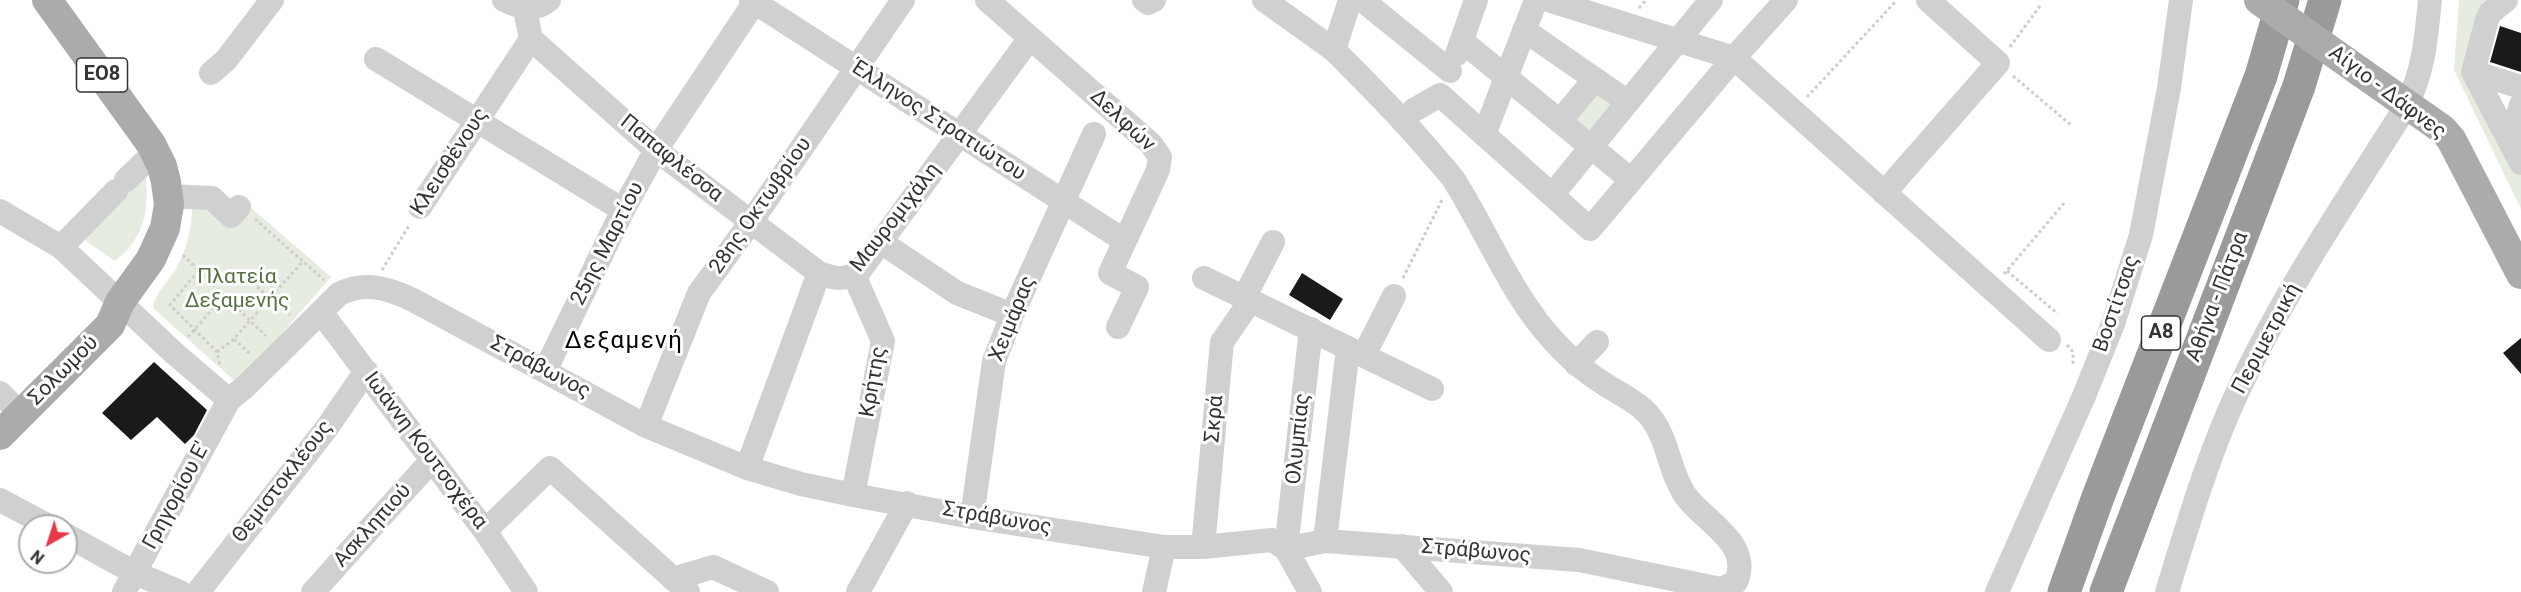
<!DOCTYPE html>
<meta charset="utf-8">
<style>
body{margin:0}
#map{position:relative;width:2521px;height:592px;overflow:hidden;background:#fff;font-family:Roboto,sans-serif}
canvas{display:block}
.north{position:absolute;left:18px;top:514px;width:60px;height:60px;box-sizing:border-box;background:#fff;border:2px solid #adadad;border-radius:50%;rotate:219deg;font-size:16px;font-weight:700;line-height:24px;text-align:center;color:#333}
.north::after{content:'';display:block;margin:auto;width:21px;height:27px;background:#e63946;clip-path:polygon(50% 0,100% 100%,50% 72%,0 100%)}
</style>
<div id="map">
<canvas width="2521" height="592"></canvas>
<div class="north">N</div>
</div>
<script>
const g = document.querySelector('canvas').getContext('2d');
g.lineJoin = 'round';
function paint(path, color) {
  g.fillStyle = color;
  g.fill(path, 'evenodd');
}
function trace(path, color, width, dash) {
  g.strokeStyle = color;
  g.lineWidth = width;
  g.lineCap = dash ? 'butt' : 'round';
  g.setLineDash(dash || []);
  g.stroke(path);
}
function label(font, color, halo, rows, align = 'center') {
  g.font = font + ' Roboto,sans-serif';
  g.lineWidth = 6;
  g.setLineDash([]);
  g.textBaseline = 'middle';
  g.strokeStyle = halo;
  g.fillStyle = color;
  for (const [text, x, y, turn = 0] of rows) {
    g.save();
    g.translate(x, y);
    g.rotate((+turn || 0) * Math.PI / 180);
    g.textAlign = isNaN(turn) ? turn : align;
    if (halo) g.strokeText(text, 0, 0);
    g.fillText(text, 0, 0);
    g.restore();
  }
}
paint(new Path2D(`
 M2459 0H2506L2473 72 2521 163V209L2454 70Z
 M1595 86 1618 105 1591 139 1567 120Z
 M145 172C150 208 145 238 115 261L79 236Z
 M249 206 331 277 238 384 153 308C155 293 166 284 174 272 186 252 192 231 192 208Z`), '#e6ecdf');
paint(new Path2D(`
 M2500 26 2521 33V72L2490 62Z
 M1302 273 1343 299 1330 320 1289 295Z
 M2521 338V374L2503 353Z
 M154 362 207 410 194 435 185 444 157 417 131 440 102 413Z`), '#1a1a1a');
trace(new Path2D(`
 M1639 8 1646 0
 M2010 47 2040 6
 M2013 76 2071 125
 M1807 97 1897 0
 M255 219 324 280
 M183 255 266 336
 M382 270 410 224
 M198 271 170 305 217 352 220 366
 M2007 271 2058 314
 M2004 274 2066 201
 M1403 278 1443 198
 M257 287 290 315
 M188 337 224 296
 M234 339 251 355
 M2067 345 2073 352V366
 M217 352 234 339 303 261`), '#cdcdcd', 3, [3, 3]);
trace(new Path2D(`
 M504 0C521 8 533 13 549 0
 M751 0 1125 241
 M987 0 1151 144 1160 157 1158 170 1110 273 1137 287 1118 327
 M1144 0 1148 3 1154 0
 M1264 0 1334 50 1350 0
 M1362 0 1450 71
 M1786 0 1734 58 2049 340
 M2506 0 2490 13 2487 20 2473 72 2521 163
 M525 10 531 39 656 150 819 273C835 279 842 280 858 273L1030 38
 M1524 30 1628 102
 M1462 41 1630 179
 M1457 54 1476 0
 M376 59 623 210
 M2473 72 2521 87
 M211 73 226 60 272 0
 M1414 110 1440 95 1590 229 1734 58 1548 0
 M1560 121 1595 79
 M1484 135 1536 0
 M2510 142 2521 105
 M126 180 155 152
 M1884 193 1998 63 1928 0
 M1552 195 1711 0
 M168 196 212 198 231 216 239 207
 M420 207 531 39
 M0 211 61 247 174 353 229 400
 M881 242 957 293 1012 315
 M61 247 116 191
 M1204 278 1432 389
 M1245 296 1273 242
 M321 312 485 531 526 592
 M1364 355 1394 296
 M1576 364 1597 342
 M545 371 623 210 656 150 756 0
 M0 393 9 402
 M646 426 699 293 751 222 903 0
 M747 468 819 273
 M853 495 883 341 854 275
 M0 500 49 526
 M972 517 994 361 1012 315 1094 134
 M485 531 550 468 688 592
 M66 535 135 573 180 592
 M1325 541 1348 348
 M1402 546 1441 592
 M1203 547 1222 342 1251 300
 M1286 549 1325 541 1579 560 1721 589 1736 582C1753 543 1704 522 1685 495 1668 470 1669 437 1647 413 1636 401 1620 394 1606 385 1578 368 1557 347 1537 321 1504 277 1483 226 1454 180 1446 169 1436 159 1428 149 1398 114 1366 82 1334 50
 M1286 549 1311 329
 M673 579 713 567 767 592
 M124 592 229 400 246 386 339 294C365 281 388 288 413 300L646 426 747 468 801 484 853 495 972 517 1164 547H1203L1272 540 1286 549 1310 592
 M198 592 326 429 366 371
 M313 592 432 460
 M858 592 907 503
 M1154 592 1164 547
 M1997 592 2084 396 2113 324 2141 235 2169 88 2181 0
 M2167 592C2188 524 2208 455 2238 391 2285 290 2348 198 2407 105 2424 69 2426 39 2430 0`), '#d0d0d0', 24);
trace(new Path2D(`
 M2362 73 2442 129 2451 139 2521 274
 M0 435 110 325 120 302 151 259 165 228 169 205 166 182 162 166 151 144 47 0`), '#ababab', 30);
trace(new Path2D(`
 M2064 592 2098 497 2261 76 2283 0
 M2106 592 2299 86 2325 0`), '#9a9a9a', 33);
trace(new Path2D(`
 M2259 0 2362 73`), '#ababab', 30);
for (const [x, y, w] of [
 [102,75,51],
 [2161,333,39]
]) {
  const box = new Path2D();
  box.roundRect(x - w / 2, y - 17, w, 34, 4.5);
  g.fillStyle = '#fff';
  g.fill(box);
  trace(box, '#333', 1.5);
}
label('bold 20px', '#333', null, [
 ["ΕΟ8",102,75],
 ["Α8",2161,333]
]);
label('21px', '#333', '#fff', [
 ["Αίγιο - Δάφνες",2387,93,37],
 ["Έλληνος Στρατιώτου",938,121,33],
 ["Δελφών",1122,121,43],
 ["Παπαφλέσσα",671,159,39],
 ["Κλεισθένους",450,162,-57],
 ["28ης Οκτωβρίου",761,206,-55],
 ["Μαυρομιχάλη",896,218,-52],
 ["25ης Μαρτίου",608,244,-63],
 ["Αθήνα - Πάτρα",2218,297,-69],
 ["Βοστίτσας",2117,304,-71],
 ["Χειμάρας",1013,319,-68],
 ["Περιμετρική",2267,339,-62],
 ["Στράβωνος",540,368,28],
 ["Σολωμού",64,371,-45],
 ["Κρήτης",874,382,-80],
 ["Σκρά",1215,419,-85],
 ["Ολυμπίας",1299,439,-84],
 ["Ιωάννη Κουτσοχέρα",425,451,53],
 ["Θεμιστοκλέους",283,482,-52],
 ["Γρηγορίου Ε'",177,496,-62],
 ["Στράβωνος",997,519,10],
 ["Ασκληπιού",373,526,-48],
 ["Στράβωνος",1476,552,5]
]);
label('21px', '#56703f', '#fff', [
 ["Πλατεία",237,278],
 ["Δεξαμενής",237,302]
]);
g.letterSpacing = '1.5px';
label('24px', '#000', '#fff', [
 ["Δεξαμενή",624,342]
]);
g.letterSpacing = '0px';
</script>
